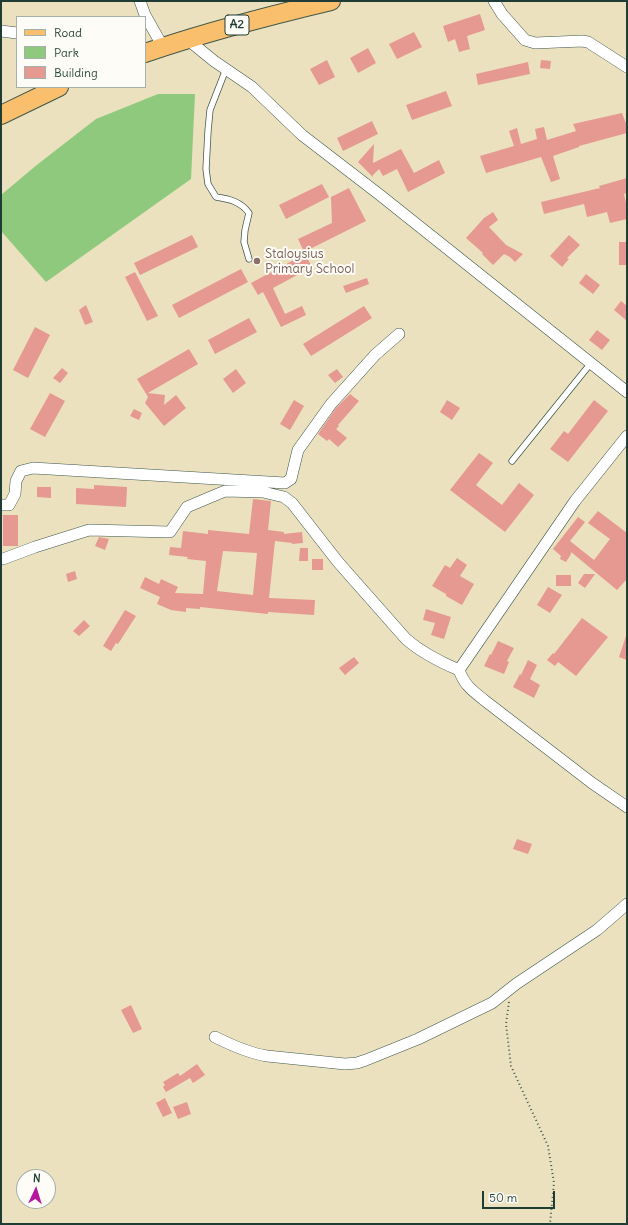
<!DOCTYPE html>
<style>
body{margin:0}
#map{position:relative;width:628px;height:1225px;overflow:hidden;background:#ebe1bf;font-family:Delius,sans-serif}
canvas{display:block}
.frame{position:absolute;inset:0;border:2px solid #1f3d34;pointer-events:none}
.legend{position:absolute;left:16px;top:16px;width:130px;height:72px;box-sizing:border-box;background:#fdfcf7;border:1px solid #a4b0a9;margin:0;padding:5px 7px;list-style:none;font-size:12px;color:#1f3d34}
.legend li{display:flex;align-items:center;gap:8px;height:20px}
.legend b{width:20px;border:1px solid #a4b0a9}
.north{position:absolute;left:16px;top:1169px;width:40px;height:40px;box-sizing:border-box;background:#fdfcf7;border:1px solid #a4b0a9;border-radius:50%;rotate:4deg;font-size:11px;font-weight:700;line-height:16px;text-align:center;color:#1f3d34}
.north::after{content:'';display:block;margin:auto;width:14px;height:18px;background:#b5179e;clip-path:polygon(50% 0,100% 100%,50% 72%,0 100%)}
.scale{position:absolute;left:482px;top:1191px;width:73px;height:18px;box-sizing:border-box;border:2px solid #1f3d34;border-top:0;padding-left:5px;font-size:12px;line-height:14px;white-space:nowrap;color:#1f3d34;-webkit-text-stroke:3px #fdfcf7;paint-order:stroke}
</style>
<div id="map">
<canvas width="628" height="1225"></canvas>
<div class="frame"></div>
<ul class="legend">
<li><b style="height:5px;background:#f9bf6d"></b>Road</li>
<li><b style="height:11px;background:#8fc97d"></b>Park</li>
<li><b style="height:11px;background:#e59990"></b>Building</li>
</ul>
<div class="north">N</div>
<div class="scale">50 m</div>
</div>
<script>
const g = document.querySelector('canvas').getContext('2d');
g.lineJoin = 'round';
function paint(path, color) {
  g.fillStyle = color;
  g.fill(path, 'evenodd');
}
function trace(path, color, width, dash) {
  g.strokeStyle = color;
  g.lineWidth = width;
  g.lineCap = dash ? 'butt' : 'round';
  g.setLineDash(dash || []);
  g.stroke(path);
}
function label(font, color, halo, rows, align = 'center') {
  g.font = font + ' Delius,sans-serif';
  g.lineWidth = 4;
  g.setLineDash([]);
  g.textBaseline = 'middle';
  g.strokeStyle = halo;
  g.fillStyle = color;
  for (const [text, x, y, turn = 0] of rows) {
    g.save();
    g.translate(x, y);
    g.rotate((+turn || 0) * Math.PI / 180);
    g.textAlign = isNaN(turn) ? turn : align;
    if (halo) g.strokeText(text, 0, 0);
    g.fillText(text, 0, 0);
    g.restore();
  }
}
paint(new Path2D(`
 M158 94H195L191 179 46 282 1 231V195L38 164 96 119Z`), '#8fc97d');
paint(new Path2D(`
 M480 14 485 30 467 36 470 49 459 52 455 39 448 42 443 26Z
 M414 32 422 47 397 59 389 44Z
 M368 48 376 63 358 73 350 58Z
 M327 60 335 77 319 85 310 69Z
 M541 60 551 61 550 69 540 68Z
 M528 62 530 74 478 85 476 74Z
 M446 91 452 106 412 120 406 105Z
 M622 113 627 126V133L579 146V147L553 156 560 179 551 182 541 157 486 173 480 156 514 146 509 131 517 128 521 144 537 139 535 129 544 127 547 140 576 131 573 124Z
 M372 121 378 134 343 151 337 138Z
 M374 144 373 163 401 149 414 173 439 160 445 173 408 192 397 169 383 176 379 169 373 175V177L358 162Z
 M627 178V193L624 194 627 207V219L610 223 607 212 587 217 584 204 544 214 541 202 600 188 599 186Z
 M322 184 329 197 286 219 279 205Z
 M349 188 366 221 304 252 298 239 332 223 331 197Z
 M493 212 498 220 489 227 506 245 523 254 515 262 510 257 504 254 493 265 482 254 483 253 466 238 484 218Z
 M192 235 198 247 140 275 134 263Z
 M569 235 580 245 567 258 569 259 562 267 550 256Z
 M619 242H627V265H619Z
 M305 254 312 267 273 288 285 314 302 306 306 315 281 327 263 292 258 295 251 283Z
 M241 269 248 282 179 318 172 305Z
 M135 272 158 316 147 321 125 277Z
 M586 274 600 285 593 294 579 283Z
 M367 278 369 284 346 293 343 286Z
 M621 301 627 306V321L614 310Z
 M86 305 93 322 85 325 79 310Z
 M364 306 372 318 311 356 303 344Z
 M249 318 257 332 215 354 208 340Z
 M35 327 50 335 28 378 13 370Z
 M597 330 610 340 602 350 589 340Z
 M189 349 198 364 148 393 165 395 164 405 176 395 186 408 164 426 145 403 148 397 137 379Z
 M62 368 68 373 60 383 53 378Z
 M236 369 246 383 233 393 223 379Z
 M337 369 343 377 335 383 328 375Z
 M50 393 65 401 45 437 30 429Z
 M350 394 359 401 338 425 339 426 336 429 347 438 338 447 329 439 327 441 318 434 336 408Z
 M294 400 304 406 290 430 280 424Z
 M447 400 460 408 452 420 440 412Z
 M594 400 608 411 568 462 550 449 564 431 568 434Z
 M134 409 142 413 139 420 130 416Z
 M479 453 493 463 476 485 502 505 519 483 534 495 505 532 450 490Z
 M94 485 127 487 126 507 76 504V488L94 489Z
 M37 487H51V498L37 497Z
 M253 499 271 501 268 530 284 532V534L302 532 303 543 292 544V543L275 541 269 598 315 600 314 615 268 612V614L200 607V609L186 608V612L171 610 157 604 160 597 140 588 145 577 159 584 161 579 178 587 175 593 203 594 206 561 187 559 188 557 169 555 170 547 181 548 183 531 208 534V530L249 534ZM223 551 257 553 253 595 217 591Z
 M598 511 627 533V579L617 590 571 552V554L566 562 560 559 561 556 553 549 578 517 585 522 570 541 594 560 610 539 588 523Z
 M3 515H18V546H3Z
 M99 537 109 539 105 550 95 546Z
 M300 548H308V561H299Z
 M457 558 467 565 460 576 474 584 462 605 446 596V594L432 586 445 565 450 568Z
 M312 559H323V570H312Z
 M75 571 77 579 68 582 66 574Z
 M584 574H595L585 588 578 583Z
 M556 575H571V586H556Z
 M548 587 562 595 550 613 537 605Z
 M426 609 451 617 444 639 431 635 435 623 423 620Z
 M125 610 136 616 118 644 116 643 111 651 103 646Z
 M582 618 608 637 576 676 558 662 555 666 547 660 553 653 554 654Z
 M84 620 90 626 79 636 73 631Z
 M626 636 627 637V660L619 657Z
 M498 641 514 648 507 661 509 662 504 674 484 666 490 654 491 655Z
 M354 657 359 663 345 675 339 668Z
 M528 660 537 665 530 679 540 685 534 698 513 687 520 674 521 675Z
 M517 839 532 844 528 854 513 849Z
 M131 1005 142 1029 133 1033 121 1010Z
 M197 1064 205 1075 193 1083 190 1078 166 1092 163 1087 165 1085 163 1082 178 1073 180 1076Z
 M165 1098 172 1113 163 1117 156 1103Z
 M187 1102 191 1114 178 1119 173 1107Z`), '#e59990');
const lane = new Path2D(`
 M226 69 210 110 208 131 206 169 208 184 216 197C230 199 241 202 249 213L245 230 244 242 249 259
 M512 461 591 363`);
const street = new Path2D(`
 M140 1 145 15 163 47
 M494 1 502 14 525 40 535 43 582 41 588 42 627 67
 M1 31 17 33
 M187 39 214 61 252 87 302 135 380 195 627 392
 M1 505H9L15 494 16 481 21 471 33 468 285 483 291 479 298 450 331 404 375 355 399 334
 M3 559 35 547 89 530 170 532 187 507 225 491 263 492 284 497 292 503 338 562 406 639C422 653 440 662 459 670 465 686 472 690 484 700L592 783 627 807
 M459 670 575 501 627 436
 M215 1037C231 1045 248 1053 267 1056L345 1064 357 1063 366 1060 418 1039 492 1003 516 984 597 930 627 904`);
const primary = new Path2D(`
 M145 53C206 32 268 16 331 1
 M1 115 59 87`);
trace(lane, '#3e5649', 7);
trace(street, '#3e5649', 12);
trace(primary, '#3e5649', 20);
trace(new Path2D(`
 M509 1002 506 1024 511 1066 548 1146 554 1183 550 1224`), '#3e5649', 2, [1, 3]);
trace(lane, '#fff', 5.5);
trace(street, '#fff', 11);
trace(primary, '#f9bf6d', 18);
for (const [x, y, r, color] of [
 [257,261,4,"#8d6e63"]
]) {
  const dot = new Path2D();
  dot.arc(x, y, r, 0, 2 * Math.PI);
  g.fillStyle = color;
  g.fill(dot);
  trace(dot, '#fdfcf7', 1.5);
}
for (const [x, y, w] of [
 [237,25,24]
]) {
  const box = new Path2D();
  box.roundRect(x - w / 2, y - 10, w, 20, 3);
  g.fillStyle = '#fdfcf7';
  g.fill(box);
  trace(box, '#1f3d34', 1);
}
label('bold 12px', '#1f3d34', null, [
 ["A2",237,25]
]);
label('13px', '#785e54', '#fdfcf7', [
 ["Staloysius",265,254],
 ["Primary School",265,269]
], 'left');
</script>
